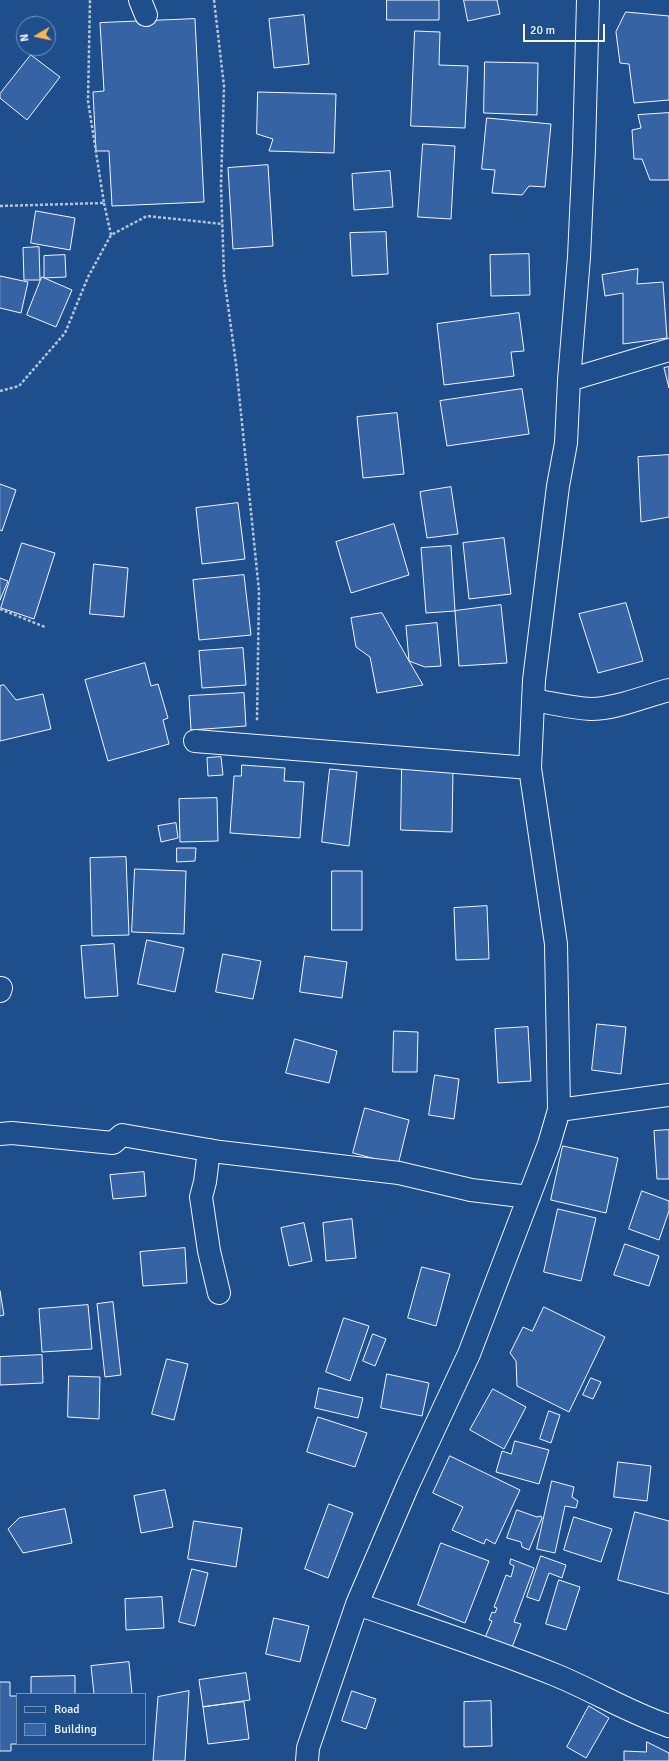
<!DOCTYPE html>
<style>
body{margin:0}
#map{position:relative;width:669px;height:1761px;overflow:hidden;background:#1f4e8c;font-family:Signika,sans-serif}
canvas{display:block}
.legend{position:absolute;left:16px;top:1693px;width:130px;height:52px;box-sizing:border-box;background:#1f4e8c;border:1px solid #7391ba;margin:0;padding:5px 7px;list-style:none;font-size:12px;color:#f2f6ff}
.legend li{display:flex;align-items:center;gap:8px;height:20px}
.legend b{width:20px;border:1px solid #7391ba}
.north{position:absolute;left:16px;top:16px;width:40px;height:40px;box-sizing:border-box;background:#1f4e8c;border:1px solid #7391ba;border-radius:50%;rotate:261deg;font-size:11px;font-weight:700;line-height:16px;text-align:center;color:#f2f6ff}
.north::after{content:'';display:block;margin:auto;width:14px;height:18px;background:#ffb74d;clip-path:polygon(50% 0,100% 100%,50% 72%,0 100%)}
.scale{position:absolute;left:523px;top:24px;width:82px;height:18px;box-sizing:border-box;border:2px solid #f2f6ff;border-top:0;padding-left:5px;font-size:12px;line-height:14px;white-space:nowrap;color:#f2f6ff;-webkit-text-stroke:3px #1f4e8c;paint-order:stroke}
</style>
<div id="map">
<canvas width="669" height="1761"></canvas>
<ul class="legend">
<li><b style="height:5px;background:#1f4e8c"></b>Road</li>
<li><b style="height:11px;background:#3563a3"></b>Building</li>
</ul>
<div class="north">N</div>
<div class="scale">20 m</div>
</div>
<script>
const g = document.querySelector('canvas').getContext('2d');
g.lineJoin = 'round';
function paint(path, color) {
  g.fillStyle = color;
  g.fill(path, 'evenodd');
}
function trace(path, color, width, dash) {
  g.strokeStyle = color;
  g.lineWidth = width;
  g.lineCap = dash ? 'butt' : 'round';
  g.setLineDash(dash || []);
  g.stroke(path);
}
const building = new Path2D(`
 M387 0H439V20H387Z
 M464 0H497L500 14 468 21Z
 M626 12 669 16V100L634 103 629 64 620 63 616 32Z
 M304 15 309 64 274 68 269 19Z
 M195 19 204 202 112 206 109 151H96L93 92 104 91 100 23Z
 M415 31 440 32 439 65 468 66 465 128 411 126Z
 M31 55 60 77 27 120 0 98V94Z
 M485 62 538 63 537 115 484 113Z
 M258 92 336 94 334 153 269 151 273 139 257 134Z
 M669 113V180H650L642 159H634L632 130 641 128 638 115Z
 M487 118 551 124 545 187 529 186 522 195 492 193 495 170 482 169Z
 M423 144 455 146 451 219 418 217Z
 M268 165 273 246 233 249 228 168Z
 M390 171 393 207 354 210 352 174Z
 M36 211 75 218 70 250 31 243Z
 M386 232 388 274 352 276 350 233Z
 M39 247 40 280H24L23 248Z
 M529 254 530 295 491 296 490 255Z
 M65 255 66 277 44 278V256Z
 M638 269 637 284 663 282 667 338 623 344V293L605 296 602 275Z
 M0 276 28 282 21 313 0 308Z
 M42 277 72 290 56 327 27 315Z
 M519 313 524 351 511 352 514 376 444 385 437 324Z
 M669 367V388L664 368Z
 M522 389 529 434 447 446 440 401Z
 M397 413 404 474 363 478 357 417Z
 M669 455V517L641 522 638 457Z
 M0 484 16 490 2 531 0 530Z
 M451 487 458 534 427 538 420 492Z
 M238 503 245 559 202 564 196 508Z
 M394 524 409 575 351 593 336 542Z
 M504 538 511 594 469 599 463 543Z
 M22 543 55 553 34 619 1 608Z
 M451 546 455 611 426 613 421 548Z
 M94 564 128 568 124 617 90 614Z
 M244 575 251 635 199 640 193 580Z
 M0 578 8 581 0 600Z
 M626 603 643 661 598 673 579 614Z
 M501 605 507 663 459 666 455 611Z
 M382 613 409 661 423 685 377 693 370 657 356 647 351 618Z
 M437 623 441 666 425 667 409 661 406 626Z
 M243 648 246 685 202 688 199 651Z
 M145 663 151 686 158 684 168 718 163 720 169 744 108 761 85 680Z
 M4 685 16 700 43 694 51 729 0 741V686Z
 M244 693 246 726 191 730 189 696Z
 M221 757 223 775 208 776 207 758Z
 M242 765 285 768 284 781 304 782 300 838 230 833 234 776H241Z
 M330 769 357 772 349 846 322 842Z
 M402 769 453 770 452 832 401 830Z
 M217 798 218 841 180 842 179 799Z
 M176 823 178 838 161 842 158 826Z
 M177 848H196L195 861 177 862Z
 M126 857 129 935 92 936 90 858Z
 M135 869 186 871 184 934 132 932Z
 M332 871H362V930H332Z
 M487 906 489 959 456 960 454 908Z
 M147 940 184 948 175 992 138 984Z
 M114 944 118 996 85 998 81 946Z
 M223 954 261 961 253 999 216 992Z
 M305 956 347 962 342 998 300 992Z
 M597 1024 626 1027 621 1074 592 1070Z
 M528 1027 531 1081 498 1083 495 1029Z
 M394 1031 418 1032 417 1072H393Z
 M295 1039 337 1051 329 1083 286 1073Z
 M435 1075 459 1079 454 1119 429 1115Z
 M365 1108 409 1120 398 1165 353 1153Z
 M669 1130V1179H657L654 1131Z
 M563 1146 618 1158 606 1213 551 1200Z
 M144 1172 146 1196 113 1199 110 1175Z
 M642 1191 669 1201V1211L659 1240 629 1229Z
 M558 1209 596 1218 581 1281 544 1272Z
 M352 1219 356 1258 326 1261 323 1223Z
 M304 1223 312 1261 289 1266 281 1228Z
 M625 1244 659 1256 649 1286 614 1275Z
 M185 1248 187 1283 143 1286 140 1252Z
 M422 1267 450 1274 436 1326 408 1318Z
 M0 1291 4 1315 0 1316Z
 M113 1302 121 1375 105 1377 97 1304Z
 M88 1305 92 1349 42 1352 39 1309Z
 M544 1307 605 1337 569 1412 517 1386 516 1361 510 1353 523 1327 532 1331Z
 M344 1318 369 1326 350 1381 326 1372Z
 M373 1334 386 1339 375 1366 363 1361Z
 M42 1355 43 1383 0 1385V1357Z
 M167 1359 188 1364 174 1420 152 1414Z
 M387 1374 429 1383 422 1416 381 1408Z
 M69 1376 100 1377 99 1419 68 1417Z
 M591 1378 601 1382 593 1399 583 1395Z
 M319 1388 363 1398 358 1418 315 1408Z
 M493 1389 526 1407 504 1449 470 1430Z
 M549 1411 560 1415 551 1443 540 1439Z
 M318 1417 367 1433 355 1467 307 1452Z
 M515 1441 549 1450 539 1484 496 1472 502 1451 511 1454Z
 M450 1456 520 1490 495 1544 486 1539 484 1544 452 1530 463 1507 433 1493Z
 M618 1462 651 1466 647 1501 614 1497Z
 M552 1481 574 1487 572 1497 578 1501 576 1508 565 1506 555 1553 537 1549Z
 M165 1490 173 1527 141 1533 134 1496Z
 M329 1504 353 1513 328 1578 305 1569Z
 M65 1509 72 1543 23 1553 8 1529 19 1518Z
 M517 1510 537 1517 541 1516 542 1518 529 1550 522 1547 521 1542 507 1538Z
 M635 1512 669 1521V1594L618 1580Z
 M574 1517 612 1529 601 1562 564 1550Z
 M194 1521 242 1528 236 1567 188 1559Z
 M441 1543 489 1561 465 1623 418 1605Z
 M541 1556 566 1565 562 1578 549 1573 539 1601 527 1597Z
 M511 1559 534 1568 514 1622 521 1624 511 1650 484 1640 492 1621 489 1620 492 1612 495 1613 497 1608 494 1607 506 1575 511 1577 514 1566 510 1564Z
 M192 1569 208 1573 195 1626 179 1622Z
 M559 1580 580 1587 566 1630 546 1624Z
 M162 1597 164 1628 126 1630 125 1599Z
 M274 1618 309 1626 300 1662 266 1654Z
 M129 1662 132 1694H94L91 1666Z
 M246 1673 250 1700 203 1707 199 1680Z
 M75 1676V1694H31V1677Z
 M0 1682H10V1696H17V1744H11V1751H0Z
 M189 1691 185 1761H153L158 1697Z
 M352 1691 376 1699 366 1729 342 1721Z
 M491 1701 492 1746 464 1747V1702Z
 M244 1702 249 1739 208 1744 203 1707Z
 M589 1706 609 1718 586 1758 567 1747Z
 M647 1742 669 1753V1761H624V1751L646 1752Z`);
paint(building, '#3563a3');
trace(building, '#f2f6ff', 1);
const minor = new Path2D(`
 M140 0 146 15
 M569 380 669 350
 M533 700C552 703 571 708 591 709 615 709 646 696 669 690
 M195 741 530 768
 M0 991 1 988
 M559 1110 669 1095
 M0 1134 12 1133 113 1143 122 1135 220 1152 399 1173 471 1190 529 1197
 M209 1150 205 1182 201 1197 209 1251 219 1293
 M357 1604C424 1627 492 1649 558 1676 596 1692 630 1713 669 1726
 M307 1761 308 1748 357 1604 408 1485 469 1354 549 1144 559 1110 556 944 530 768 534 680 558 486 566 443 569 380 579 257 584 149 588 0`);
trace(minor, '#f2f6ff', 24);
trace(new Path2D(`
 M214 0 224 86 221 185 224 276 236 364 259 591 257 721
 M104 203 111 235
 M0 206 104 203 88 101 90 0
 M0 391 19 386 65 333 88 277 111 235 147 216 223 224
 M0 609 45 627`), '#b3c4dc', 2.5, [3, 2]);
trace(minor, '#1f4e8c', 22);
</script>
